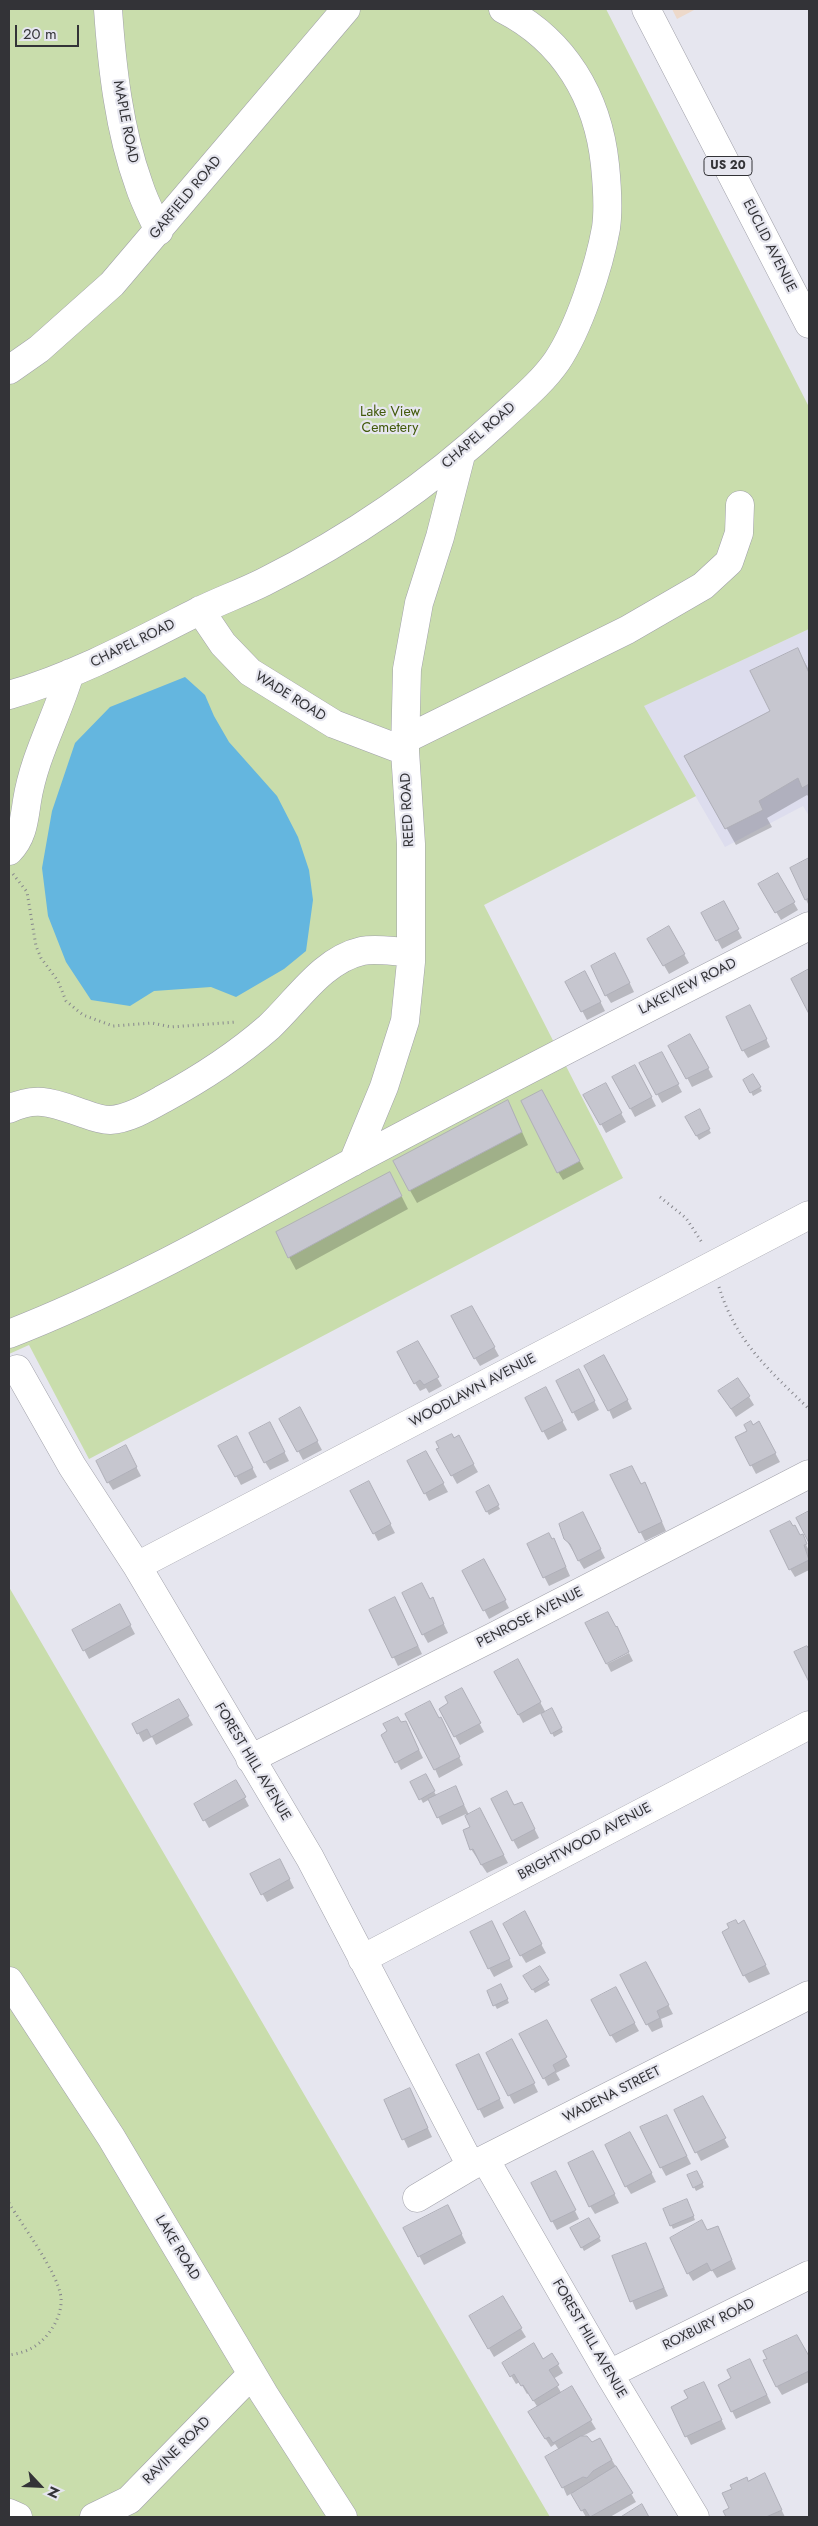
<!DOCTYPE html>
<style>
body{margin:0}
#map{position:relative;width:818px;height:2526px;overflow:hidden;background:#e6e6ef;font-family:Jost,sans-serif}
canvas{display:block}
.frame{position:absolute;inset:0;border:10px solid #333337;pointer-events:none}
.north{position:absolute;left:15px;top:2461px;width:50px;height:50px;-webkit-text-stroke:4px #e6e6ef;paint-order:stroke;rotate:115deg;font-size:14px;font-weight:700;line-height:20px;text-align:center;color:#333337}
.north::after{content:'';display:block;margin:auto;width:18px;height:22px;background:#333337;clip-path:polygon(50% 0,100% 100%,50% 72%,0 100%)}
.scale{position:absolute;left:15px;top:25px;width:64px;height:22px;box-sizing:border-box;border:2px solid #333337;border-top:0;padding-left:6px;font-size:15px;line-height:18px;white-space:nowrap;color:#333337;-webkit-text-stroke:4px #e6e6ef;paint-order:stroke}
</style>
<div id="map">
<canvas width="818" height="2526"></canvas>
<div class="frame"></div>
<div class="north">N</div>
<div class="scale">20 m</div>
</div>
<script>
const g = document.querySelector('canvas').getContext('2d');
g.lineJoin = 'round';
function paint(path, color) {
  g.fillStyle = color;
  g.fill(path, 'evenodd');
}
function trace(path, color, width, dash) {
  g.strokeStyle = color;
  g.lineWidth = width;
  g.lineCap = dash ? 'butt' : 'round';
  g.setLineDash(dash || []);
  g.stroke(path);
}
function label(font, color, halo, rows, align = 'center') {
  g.font = font + ' Jost,sans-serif';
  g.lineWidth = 4.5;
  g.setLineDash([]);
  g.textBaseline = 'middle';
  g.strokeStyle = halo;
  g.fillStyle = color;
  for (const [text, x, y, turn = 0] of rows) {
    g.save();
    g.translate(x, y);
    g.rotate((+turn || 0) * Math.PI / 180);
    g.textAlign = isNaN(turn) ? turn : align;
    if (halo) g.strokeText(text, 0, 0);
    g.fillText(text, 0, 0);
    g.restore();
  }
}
paint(new Path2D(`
 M809 629V816L803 806 725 847 643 706Z`), '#dde');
paint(new Path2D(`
 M672 9H696L677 19Z`), '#edd9ca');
paint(new Path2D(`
 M9 9H606L809 407V629L644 706 696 796 484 905 623 1178 89 1459 29 1345 9 1354Z
 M9 1587 550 2517H9Z`), '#c9ddac');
paint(new Path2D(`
 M185 677 205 695 214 716 229 742 277 796 298 837 309 870 313 900 306 951 284 969 236 997 211 987 154 991 130 1006 91 1000 66 962 48 916 42 868 52 811 75 743 110 707Z`), '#64b6df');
paint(new Path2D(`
 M798 650 809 670V797L807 795 767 818 772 827 736 845 686 756 771 711Z
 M809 860V906L791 868Z
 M778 875 798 910 781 920 760 885Z
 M728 911 742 938 722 949 703 914Z
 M669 928 689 963 669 974 649 939Z
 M620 963 634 992 611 1003 606 995Z
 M590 981 605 1011 587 1020 567 982Z
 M755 1015 770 1047 748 1058 743 1050Z
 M690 1036 713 1077 692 1087 670 1046Z
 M666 1062 682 1092 662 1103 641 1064Z
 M640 1075 656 1106 635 1117 614 1078Z
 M753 1076 762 1091 753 1096 745 1080Z
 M605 1085 626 1122 606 1133 585 1095Z
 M541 1091 584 1169 563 1180 558 1172Z
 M508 1101 528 1145 417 1203 394 1162Z
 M699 1111 711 1133 699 1140 687 1118Z
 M397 1187 408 1209 296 1270 289 1257Z
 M472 1307 499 1356 480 1366 475 1358Z
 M417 1343 442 1386 429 1393 426 1388 420 1391 415 1383Z
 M609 1364 632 1409 613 1419 609 1410Z
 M583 1379 599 1410 578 1421 557 1382Z
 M738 1379 754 1405 736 1417 725 1400Z
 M550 1397 567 1430 548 1440 526 1399Z
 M300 1409 322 1450 303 1460 281 1419Z
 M759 1423 780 1462 756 1474 737 1438Z
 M274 1432 289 1461 270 1470 265 1462Z
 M458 1437 478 1472 457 1484 438 1450Z
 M220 1446H241L257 1477 241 1485Z
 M426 1452 448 1492 429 1501 425 1493Z
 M130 1455 141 1476 113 1490 108 1482Z
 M612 1476 649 1492 666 1531 645 1541Z
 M488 1487 500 1509 489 1515 477 1493Z
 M373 1491 395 1533 378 1541 374 1533Z
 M587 1522 605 1558 584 1569 565 1538Z
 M802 1536 809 1551V1570L795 1577 790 1569Z
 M554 1540 570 1576 549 1586 528 1545Z
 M489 1569 509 1608 489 1619 464 1571Z
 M432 1599 448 1633 428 1643 423 1634 430 1600Z
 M120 1606 135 1634 89 1659 74 1631Z
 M400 1607 422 1654 398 1666 371 1610Z
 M629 1653 633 1661 611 1672 607 1664Z
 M522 1669 546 1713 552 1710 563 1732 554 1737 542 1713 523 1723 496 1672Z
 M466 1698 484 1732 460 1745 440 1709Z
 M179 1701 193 1725 156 1745 152 1737 143 1742 134 1725Z
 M430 1703 454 1744 453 1745 463 1765 439 1778 435 1769Z
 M401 1724 410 1731 423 1758 401 1770 397 1762Z
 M425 1775 437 1797 456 1788 469 1815 484 1818 508 1863 487 1873 471 1849 472 1828 466 1814 442 1825 430 1799 423 1803 412 1782Z
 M236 1781 249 1806 209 1828 196 1805Z
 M514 1807 526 1812 539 1838 518 1849 513 1840Z
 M284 1868 294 1888 267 1902 252 1875Z
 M524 1913 546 1953 526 1963 521 1955Z
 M738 1925 748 1930 770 1974 749 1983 744 1975Z
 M497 1931 513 1967 494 1977 489 1968Z
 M540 1968 550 1985 535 1993 525 1977Z
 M651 1972 673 2014 661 2019 663 2027 652 2032 647 2024Z
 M615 1988 639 2031 616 2043 611 2035Z
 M503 1990 509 2003 497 2009 488 1992Z
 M546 2022 570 2066 556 2073 560 2080 548 2086 544 2078Z
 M517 2049 538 2092 514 2104 487 2054Z
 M483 2064 504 2108 484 2118 457 2066Z
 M702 2097 729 2147 701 2161 675 2110Z
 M414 2098 432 2137 408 2148 386 2101Z
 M671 2125 691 2164 666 2176 661 2167Z
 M635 2141 656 2182 631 2194 626 2186Z
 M597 2161 619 2203 595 2214 590 2206Z
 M699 2176 704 2187 696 2191 694 2187Z
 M560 2181 579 2219 557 2230 532 2184Z
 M689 2204 695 2220 673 2229 671 2225Z
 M452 2215 466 2243 424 2265 405 2228Z
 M589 2219 601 2241 584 2251 572 2229Z
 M717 2227 736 2269 717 2278 712 2270 693 2281 688 2273 707 2231Z
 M645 2244 668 2296 636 2310 613 2256Z
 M502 2298 526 2337 494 2357 470 2316Z
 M797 2337 809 2360V2382L782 2395 777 2387Z
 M552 2355 563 2373 553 2379 562 2394 571 2388 596 2429 581 2437 591 2443 600 2439 636 2502 610 2517H586L572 2493 567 2496 563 2487 559 2450 555 2444 551 2447 534 2421 538 2408 529 2393 527 2394 520 2382 516 2384 504 2364 543 2360Z
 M750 2360 771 2403 736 2419 732 2411 733 2379Z
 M708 2392 726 2429 691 2445 672 2407Z
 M764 2475 785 2517H727L725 2512 731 2509 748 2482Z`), '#0003');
const building = new Path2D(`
 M798 648 809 673V784L802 788 798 778 759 801 763 810 725 829 684 756 770 711 750 671Z
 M809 858V898L805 900 790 868Z
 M778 873 795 902 775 913 758 884Z
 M724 901 739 929 716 941 701 913Z
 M669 926 685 954 663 966 647 939Z
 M615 953 630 983 605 996 591 966Z
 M809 969V1014L791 979Z
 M585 971 601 1002 581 1012 565 982Z
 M750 1005 767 1039 742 1051 726 1017Z
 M690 1034 709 1068 686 1079 668 1046Z
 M662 1052 679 1084 656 1095 639 1063Z
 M635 1065 652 1097 630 1109 612 1077Z
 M753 1074 761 1087 750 1093 743 1080Z
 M606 1083 622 1113 600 1125 583 1095Z
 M542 1090 580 1161 557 1173 521 1101Z
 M508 1100 522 1132 409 1191 393 1161Z
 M700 1109 710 1129 696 1136 685 1117Z
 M390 1172 402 1196 288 1258 276 1232Z
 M472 1306 495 1347 474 1359 451 1316Z
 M418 1341 439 1377 424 1385 420 1380 414 1384 397 1352Z
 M604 1355 628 1400 608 1411 584 1366Z
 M579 1369 595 1401 572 1413 556 1381Z
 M738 1378 750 1396 731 1409 718 1391Z
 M546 1387 563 1421 542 1432 525 1398Z
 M300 1407 318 1441 297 1452 279 1419Z
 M751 1421 753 1425 759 1421 776 1453 750 1466 735 1437 747 1431 744 1425Z
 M270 1422 285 1452 264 1463 249 1433Z
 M452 1434 454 1438 459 1435 474 1464 451 1476 436 1449 439 1448 436 1442Z
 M237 1436 253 1468 235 1477 218 1446Z
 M126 1445 137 1467 107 1483 96 1461Z
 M426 1451 444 1483 424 1494 407 1461Z
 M632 1466 641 1484 645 1482 662 1522 639 1533 610 1475Z
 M369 1481 391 1524 373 1534 350 1491Z
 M489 1485 499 1505 486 1512 476 1492Z
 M809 1511V1543L796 1518Z
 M583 1512 601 1549 578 1561 570 1544 564 1539 559 1524Z
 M790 1521 793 1526 795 1525 800 1535 803 1534 807 1544 804 1545 809 1560 789 1570 770 1531Z
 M549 1533 552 1539 554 1538 566 1567 543 1578 527 1544Z
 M484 1559 506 1600 483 1611 462 1571Z
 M422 1583 430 1599 433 1597 444 1624 422 1635 402 1593Z
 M395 1597 418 1646 392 1658 369 1610Z
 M120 1604 131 1625 83 1651 72 1630Z
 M608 1612 616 1627 617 1626 629 1652 606 1664 585 1623Z
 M807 1646 809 1649V1682L794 1652Z
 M518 1659 541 1702 518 1715 494 1672Z
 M462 1688 481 1723 454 1737 439 1709 448 1703 445 1697Z
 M179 1699 189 1716 151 1737 147 1729 137 1734 132 1724Z
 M430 1701 439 1718 441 1717 460 1757 434 1770 405 1714Z
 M552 1708 562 1728 551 1734 541 1714Z
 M398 1717 401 1722 406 1721 419 1750 395 1763 381 1735 387 1731 383 1724Z
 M426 1774 435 1791 419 1800 410 1782Z
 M236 1780 246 1797 203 1821 194 1804Z
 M456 1786 464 1805 437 1818 428 1799Z
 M507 1791 514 1805 522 1802 535 1829 512 1841 491 1799Z
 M480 1808 504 1855 481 1865 473 1849 470 1850 463 1830 470 1827 465 1816Z
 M280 1859 290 1879 261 1895 250 1874Z
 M525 1911 542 1944 520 1956 503 1924Z
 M736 1920 738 1924 744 1920 766 1965 743 1976 722 1932 729 1928 727 1924Z
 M492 1921 510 1959 488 1969 470 1932Z
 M646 1962 669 2005 657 2011 660 2018 646 2025 620 1975Z
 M540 1966 549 1980 532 1990 523 1976Z
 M501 1984 508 1999 493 2006 487 1991Z
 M616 1987 635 2023 610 2036 591 2000Z
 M547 2020 567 2057 553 2065 556 2071 543 2079 519 2034Z
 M512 2039 535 2083 508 2096 486 2053Z
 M479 2054 500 2099 478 2110 456 2065Z
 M410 2088 428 2128 402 2140 384 2100Z
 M703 2096 726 2138 695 2153 674 2110Z
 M667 2115 687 2156 660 2168 640 2127Z
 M630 2132 652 2173 625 2187 605 2145Z
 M593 2151 615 2194 589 2207 568 2163Z
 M556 2171 576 2210 551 2222 531 2183Z
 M697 2171 703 2183 693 2188 687 2175Z
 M687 2199 694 2216 670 2226 663 2209Z
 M448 2205 462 2234 418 2257 403 2228Z
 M589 2218 600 2237 581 2248 570 2228Z
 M702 2220 707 2230 718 2226 732 2260 711 2271 707 2263 687 2274 670 2238Z
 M646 2243 664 2288 630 2302 612 2256Z
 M503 2296 522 2328 488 2349 469 2316Z
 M797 2335 809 2356V2371L776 2387 763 2360 767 2359 763 2351Z
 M534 2343 543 2359 552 2353 559 2364 549 2370 559 2385 533 2401 523 2385 521 2386 514 2374 510 2377 502 2363Z
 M750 2359 767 2395 731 2412 718 2385 731 2378 727 2370Z
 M704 2382 722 2420 685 2437 671 2407 688 2398 684 2391Z
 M572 2386 592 2420 553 2443 549 2437 545 2439 528 2412Z
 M581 2436H587L592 2442 600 2438 612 2460 593 2471 587 2478 583 2477 562 2488 545 2457Z
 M616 2466 633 2493 590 2517 585 2509 581 2511 571 2494Z
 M765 2473 782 2510 766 2517H726L723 2511 729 2508 722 2493 732 2489 730 2485 747 2477 748 2481Z
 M642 2504 649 2517H621Z`);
paint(building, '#c6c6cf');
trace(building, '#afafb8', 1);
const minor = new Path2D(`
 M108 9C112 67 119 130 139 185 144 201 152 216 159 231
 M9 370 39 349 112 284 346 9
 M200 610 223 644 250 672 334 724 405 751
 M9 695C75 676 136 643 197 612 219 601 242 593 264 582 348 540 429 485 498 421 518 402 541 384 557 361 579 328 599 267 606 228 609 207 607 185 605 165 598 97 564 40 503 9
 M406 739 627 630 703 586 729 562 739 533 740 505
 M9 851C23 837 24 820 27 801 34 756 57 717 70 673
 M9 1109C38 1095 55 1104 85 1114 93 1117 101 1120 110 1120 128 1119 147 1108 163 1099 200 1079 237 1055 269 1027 297 1001 322 960 362 951 376 948 396 952 411 952
 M353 1162 384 1087 405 1021 411 962V844L405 751 407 669 419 603 440 537 461 455
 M9 1334C130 1287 245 1220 360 1158 509 1079 659 1002 809 926
 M17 1369 72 1466 137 1566 310 1858 471 2166
 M137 1566 809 1215
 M250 1759 493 1637 809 1474
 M362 1959 809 1725
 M9 1981 111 2137 264 2394 343 2517
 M485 2159 609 2374 695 2517
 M417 2198 471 2166 809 1995
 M609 2374 809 2275
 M9 2513 18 2517
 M94 2517 129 2500 252 2374`);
const major = new Path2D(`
 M646 9 809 324`);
trace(minor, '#a1a1aa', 29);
trace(major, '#a1a1aa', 29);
trace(new Path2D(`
 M13 874 27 892 36 946 41 958 58 981 66 1001 83 1015 113 1026 152 1023 171 1027 236 1022
 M660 1197 686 1218 703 1244
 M719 1287C736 1342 769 1370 809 1409
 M9 2203C22 2225 59 2274 61 2298 62 2311 56 2324 48 2334 38 2347 25 2353 9 2355`), '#87878d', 3, [1, 4]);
trace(minor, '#fff', 28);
trace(major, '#fff', 28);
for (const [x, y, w] of [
 [728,166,48]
]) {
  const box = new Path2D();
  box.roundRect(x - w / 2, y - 9.5, w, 19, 4);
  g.fillStyle = '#e6e6ef';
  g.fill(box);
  trace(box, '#333337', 1);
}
label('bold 12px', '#333337', null, [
 ["US 20",728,166]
]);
label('14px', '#333337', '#e6e6ef', [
 ["MAPLE ROAD",125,122,79],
 ["GARFIELD ROAD",186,198,-50],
 ["EUCLID AVENUE",769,246,63],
 ["CHAPEL ROAD",479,436,-41],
 ["CHAPEL ROAD",133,644,-26],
 ["WADE ROAD",290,697,32],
 ["REED ROAD",408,810,-93],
 ["LAKEVIEW ROAD",688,987,-27],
 ["WOODLAWN AVENUE",473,1391,-28],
 ["PENROSE AVENUE",530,1618,-27],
 ["FOREST HILL AVENUE",252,1762,59],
 ["BRIGHTWOOD AVENUE",585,1842,-28],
 ["WADENA STREET",612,2095,-27],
 ["LAKE ROAD",177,2248,59],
 ["ROXBURY ROAD",709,2325,-26],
 ["FOREST HILL AVENUE",589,2339,60],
 ["RAVINE ROAD",177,2451,-45]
]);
label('14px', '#425a0b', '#e6e6ef', [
 ["Lake View",390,413],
 ["Cemetery",390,429]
]);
</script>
